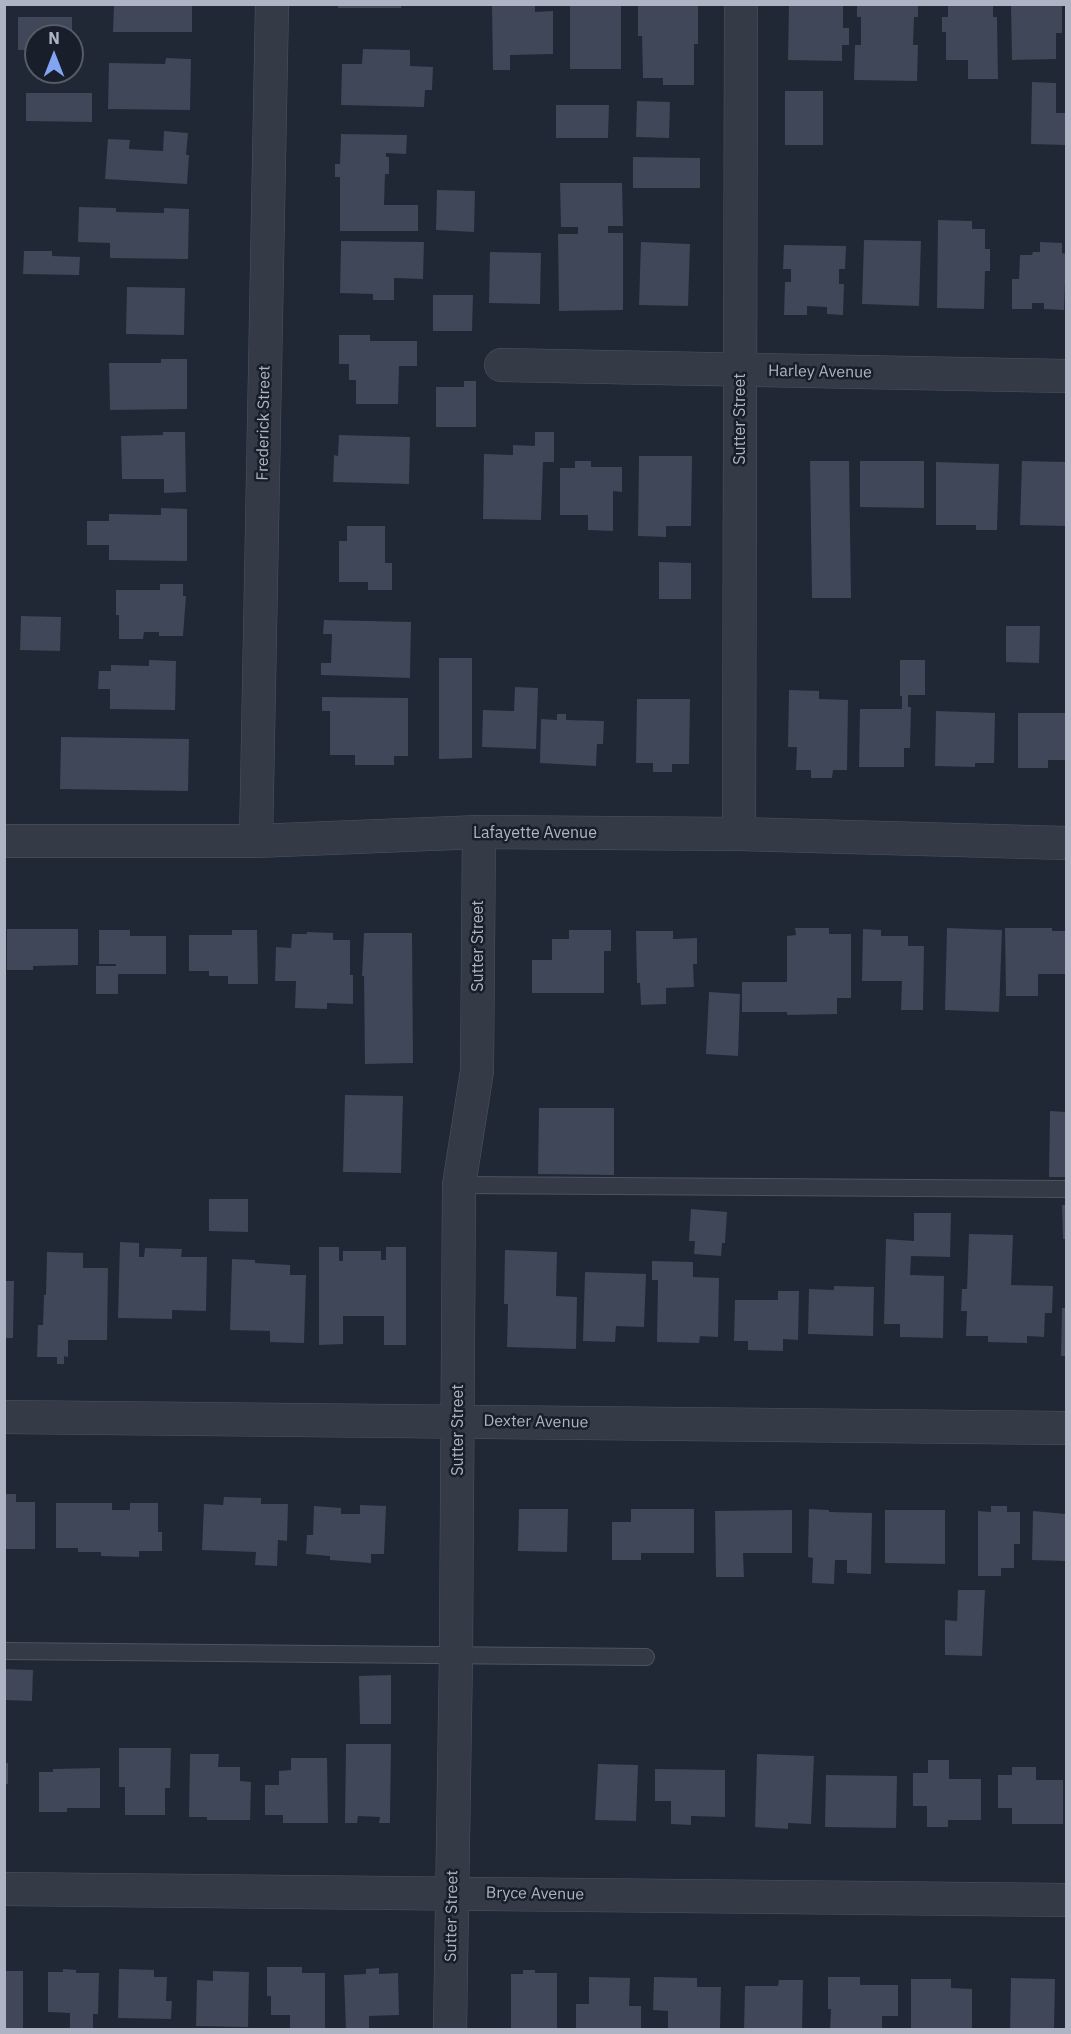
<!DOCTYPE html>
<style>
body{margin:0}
#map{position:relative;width:1071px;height:2034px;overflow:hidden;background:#202735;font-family:"IBM Plex Sans",sans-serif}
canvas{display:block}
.frame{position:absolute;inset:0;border:6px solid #aeb4c3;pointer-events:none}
.north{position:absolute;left:24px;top:24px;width:60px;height:60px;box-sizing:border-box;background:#191f2a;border:2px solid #555b67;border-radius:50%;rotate:0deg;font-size:16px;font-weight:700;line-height:24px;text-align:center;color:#aeb4c3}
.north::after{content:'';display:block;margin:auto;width:21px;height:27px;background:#83a3f3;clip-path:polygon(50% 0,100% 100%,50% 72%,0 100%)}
</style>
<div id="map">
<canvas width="1071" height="2034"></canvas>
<div class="frame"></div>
<div class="north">N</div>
</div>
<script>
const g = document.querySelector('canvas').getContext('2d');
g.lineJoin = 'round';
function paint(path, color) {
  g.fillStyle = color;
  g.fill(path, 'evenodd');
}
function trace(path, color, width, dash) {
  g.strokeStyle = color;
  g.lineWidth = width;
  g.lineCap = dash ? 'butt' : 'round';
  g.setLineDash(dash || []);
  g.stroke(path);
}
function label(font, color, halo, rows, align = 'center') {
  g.font = font + ' "IBM Plex Sans",sans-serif';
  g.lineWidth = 5;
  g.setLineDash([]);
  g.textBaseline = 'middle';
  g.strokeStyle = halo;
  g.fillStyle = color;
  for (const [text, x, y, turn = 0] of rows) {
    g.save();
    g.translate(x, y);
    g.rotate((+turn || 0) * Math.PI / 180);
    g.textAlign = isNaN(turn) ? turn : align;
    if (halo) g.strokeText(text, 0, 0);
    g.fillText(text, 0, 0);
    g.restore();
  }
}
paint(new Path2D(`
 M114 4H192V32H113Z
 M338 4H401V8H338Z
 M570 4H621V69H570Z
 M638 4H698V44H694V85H663V78H643L642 36H638Z
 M789 4H843V28H849V45H842V61L788 60Z
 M857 4H918V17H914L913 45H918L917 81 854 80 855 45H861V17H857Z
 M948 4H993V17H997L998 79H968V60H946V32H942V17H948Z
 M1011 4H1062V33H1056V59L1012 60Z
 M535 5V12L553 11V54L510 55V70H493L492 6Z
 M18 17H72V36H36V50H18Z
 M363 49 410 50V66L433 67 432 90H425L424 107 341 105 342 64H362Z
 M166 58 191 59 190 110 108 109 109 63 165 64Z
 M1032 82 1056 83V113H1066V145L1031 144Z
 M785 91H823V145H785Z
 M26 93H92V122L26 121Z
 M637 101 670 102 669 138 636 137Z
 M556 105H609L608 138H556Z
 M164 131 188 133 186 155H189L187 184 105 179 108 139 130 140 129 149 163 151Z
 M341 134 407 135 406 154 386 153V157H389V174H385L384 205H418V231H340V177H335V164H340Z
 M633 157 700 158V188H633Z
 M560 183H622L623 226H608V233H623V310L559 311 558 234H578V227H561Z
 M437 190 475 191 474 232 436 230Z
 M79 207 116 208V212L164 213V208L189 209 188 259 110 258V243L78 242Z
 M938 220 972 221V229H985V249H990V271H985L984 309 937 308Z
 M864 240 921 241 919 306 862 304Z
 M341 241 424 242 423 279 394 278V300H373V294L340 293Z
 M641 242 690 244 688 306 639 305Z
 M1040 242 1062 243V253L1066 254 1064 310 1044 309V303H1032V309H1012V279H1019L1020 255H1032L1033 252H1040Z
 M784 245 846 246 845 269H839V284H844L843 315 827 314V307L807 306V315H784L785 282H791V269H783Z
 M24 251H52V256L80 257 79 275 23 274Z
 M490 252 541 253 540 304 489 303Z
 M127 287 185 288 184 335 126 334Z
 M433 295H473L472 331H433Z
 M339 335H370V341H417V366H399L398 404H356V380H349V364H339Z
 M161 359H187V409L110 410 109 363H161Z
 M464 381H476V427H436V387H464Z
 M163 432H185L186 492 164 493V479H122L121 436 163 435Z
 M535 432H554V462H543L541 520 483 519 484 454 513 455V445L535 446Z
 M339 435 410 437 409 484 333 482 334 455 338 456Z
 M639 456H692L691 526H666V537L638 536Z
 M575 461H591V467H622V492L613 491V531L588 530V515H560V468H575Z
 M810 461H849L851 598H812Z
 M860 461H924V508L860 507Z
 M1022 461 1066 462V526L1020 525Z
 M936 462 999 464 997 530H976V525H936Z
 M161 508 187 509V561L109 560V545H87V521H109V514L161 515Z
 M347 526H385V563H392V590H368V582H339V541H347Z
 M659 562 691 563V599H659Z
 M160 584H183V596H186L183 636H159V632H144L143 639H119V615H116V590H160Z
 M21 616 61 617 60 651 20 650Z
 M324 620 411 622 410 678 321 675V663H331L332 634H323Z
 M1006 626H1040L1039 663 1006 662Z
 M439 658H472V758L439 759Z
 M149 660 176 661 175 710 110 709V689H98L99 671H111V665L149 666Z
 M900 660H925V695H908V707H911L910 748H904V767H859L860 709H902V696H900Z
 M515 687 538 688 536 749 482 747 483 710 514 711Z
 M789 690 819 691V699L848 700 847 770H833L832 778H811V770H796L797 747H788Z
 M322 697 408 698V756H394V765H355V755H330V711H322Z
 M637 699H690L689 764H672V772H653V763H636Z
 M936 711 995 713 994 763H975V767L935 766Z
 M1018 713H1066V760H1048V768H1018Z
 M557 714H566V720L604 721 603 744H597L596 766 540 763 541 719 557 720Z
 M61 737 189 739 188 791 60 789Z
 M795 928H829V934H851V998H837V1014L787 1015V1012H742V982H787V936L796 935Z
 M947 928 1002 930 999 1012 945 1010Z
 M1005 928H1052V931H1066V974H1038V996H1006Z
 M7 929H78V965L33 966V970H7Z
 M863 929 881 930V936H908V946H924L923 1010H901L902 981H862Z
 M99 930H130V936H166V974H118V994H96V966H116V964H99Z
 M232 930H257L258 984H228V976H209V971H189V935H232Z
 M569 930H611V951H604V993H532V960H552V939H569Z
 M636 931H673V939L697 938V964H693L694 987 666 988V1004L641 1005 640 983H637Z
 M307 932 333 933V940H350V975H353V1004L327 1003V1009L295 1008 296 981H275L276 947 291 948 292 934H307Z
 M364 933H412L413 1063 365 1064 364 976H362Z
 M709 992 740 994 738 1056 706 1054Z
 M345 1095 403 1096 401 1173 343 1172Z
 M539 1108H614V1175L538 1174Z
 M1050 1111 1066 1112V1177H1049Z
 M209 1199H248V1232L209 1231Z
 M1062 1205H1066V1239H1063Z
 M691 1209 727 1212 725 1243H722L721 1256 694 1254 695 1241H689Z
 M914 1213H951L950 1257 911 1256 910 1275 944 1276 943 1338 900 1337V1324H884L886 1239 914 1241Z
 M969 1234 1013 1235 1011 1285 1053 1286 1052 1313H1045L1044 1337 1027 1336V1343L988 1342V1336H966L967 1311H961L962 1289H967Z
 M120 1242 139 1243V1257H144L145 1248 182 1249 181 1257H207L206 1311 172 1310V1319L118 1318Z
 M319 1247H339V1261H343V1251H381V1260H386V1247H406V1345H384V1316H343V1344L319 1345Z
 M505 1250 557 1252 556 1296 577 1297 576 1349 507 1347 508 1304H504Z
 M47 1252 83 1253V1268H108L107 1340H68V1357L64 1356V1364H57V1357H37L38 1325H43L44 1295H46Z
 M232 1259 255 1260V1263L290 1265V1275H306L304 1343 270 1342V1331L230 1330Z
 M652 1261 693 1262V1277L719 1278 718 1337 700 1336 699 1343 657 1342 658 1280H652Z
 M585 1272 646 1274 644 1327 616 1326 615 1342 583 1341Z
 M4 1281H14L13 1338H4Z
 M834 1286 874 1287 873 1336 808 1334 809 1289 834 1290Z
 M778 1291H799L798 1340 783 1339V1351L748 1350V1341H734L735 1300H778Z
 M1062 1308H1066V1356H1061Z
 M4 1494H16V1502H35V1549H4Z
 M224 1497 261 1498V1504H288L287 1541 278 1540 277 1566 255 1565 256 1552 202 1550 204 1504 223 1505Z
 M56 1503H112V1510H130V1503H158V1532H162V1551H139V1557L101 1556V1552H78V1548H56Z
 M360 1505 386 1506 384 1554H371V1563L330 1560V1556L306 1554 307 1535H313L314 1506 341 1508V1514H360Z
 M991 1506H1007V1512H1020V1544H1014V1568H1001V1576H978V1511L991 1512Z
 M519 1509H568L567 1552 518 1551Z
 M631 1509H694V1553H641V1560H612V1522H631Z
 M809 1509 829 1510V1512L872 1513 871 1574 847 1573V1560H835L834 1584 812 1583 813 1558 808 1557Z
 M792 1510V1553H743L744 1577H716L715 1511Z
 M885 1510H945V1564L885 1563Z
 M1033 1511 1066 1514V1561L1032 1560Z
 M958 1590H985L982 1656 945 1655V1620L957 1621Z
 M4 1669 33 1670 32 1701 4 1700Z
 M391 1675V1724H360L359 1676Z
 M346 1744H391L390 1823H379L380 1817 358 1816 357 1823H345Z
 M119 1748H171L170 1788H165V1815H125V1787H119Z
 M190 1754H219L218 1767H240V1781L251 1782 250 1820H207V1817H189Z
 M757 1754 814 1756 811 1824 788 1823V1829L755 1827Z
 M291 1758H327L328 1823H283V1815H265V1785H279V1771L291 1770Z
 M928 1760H949V1779H981V1820H948V1827H927V1806H913V1773H928Z
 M4 1763H8V1784H4Z
 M598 1764 638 1765 636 1821 595 1820Z
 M1012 1767H1036V1780H1063V1824H1012V1808H998V1775H1012Z
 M100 1768V1808H67V1812H39V1772H53V1769Z
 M655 1769 725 1770V1817L691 1816V1825L671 1824V1801H655Z
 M826 1775 897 1776 896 1828 825 1827Z
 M267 1967H302V1973H325V2030H290V2015H271V1996H267Z
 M379 1968V1974L398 1973 399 2015 369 2016V2030H346L344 1975 366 1974V1969Z
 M63 1969 76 1970V1973H99L98 2014H93V2030H70V2013L48 2012V1972H63Z
 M119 1969 154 1970V1977H167L166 2001H172L171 2019 118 2018Z
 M523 1970H535V1973H557V2030H511V1974H523Z
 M4 1971H23V2030H4Z
 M213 1971 249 1972 248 2027 196 2026 197 1980 213 1981Z
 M589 1977 630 1978 629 2006H641V2030H576V2004H589Z
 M654 1977 697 1978V1987H721L720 2028H668V2011L653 2010Z
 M828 1977H860V1985H898V2016H882V2028L830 2030 831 2009H828Z
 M1011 1978 1055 1979 1054 2030H1010Z
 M911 1979H951V1988L972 1989V2030H911Z
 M779 1980H803L802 2030H744L745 1986H778Z`), '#3f4758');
const service = new Path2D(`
 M459 1185 1066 1189
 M4 1651 646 1657`);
const minor = new Path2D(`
 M501 365 1066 376
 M739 834 741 4
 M4 841H256L479 832 739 834 1066 843
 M256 841 272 4
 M4 1417 1066 1428
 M4 1889 1066 1900
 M450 2030 456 1654 459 1185 477 1071 479 832`);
trace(service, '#4e5461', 18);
trace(minor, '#4e5461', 34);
trace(service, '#343a46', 16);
trace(minor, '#343a46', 33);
label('16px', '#aeb4c3', '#191f2a', [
 ["Harley Avenue",820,372,1],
 ["Sutter Street",740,419,-90],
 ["Frederick Street",264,423,-89],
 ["Lafayette Avenue",535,833],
 ["Sutter Street",478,946,-90],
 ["Dexter Avenue",536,1422,1],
 ["Sutter Street",458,1430,-90],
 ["Bryce Avenue",535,1894,1],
 ["Sutter Street",452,1916,-89]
]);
</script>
